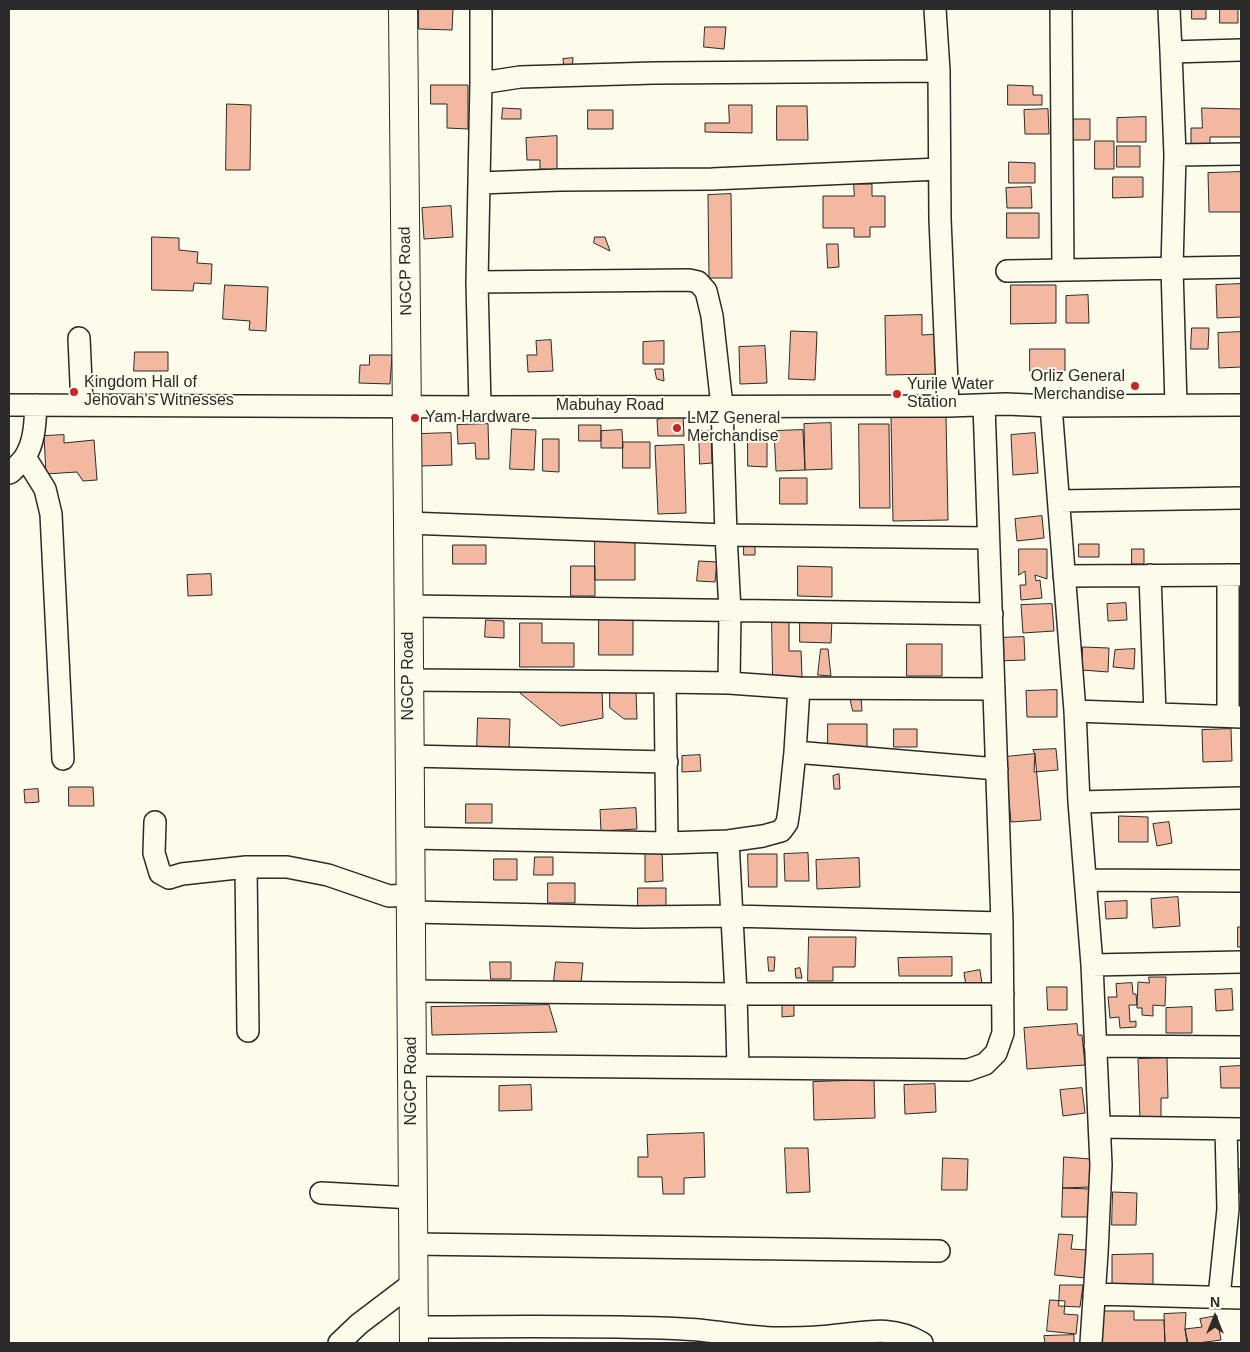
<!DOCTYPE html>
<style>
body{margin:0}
#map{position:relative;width:1250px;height:1352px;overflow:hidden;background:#fdfbea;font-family:Helvetica,sans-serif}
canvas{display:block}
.frame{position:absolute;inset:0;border:10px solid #2b2b2b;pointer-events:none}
.north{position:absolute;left:1190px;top:1292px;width:50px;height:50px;-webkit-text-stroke:4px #fdfbea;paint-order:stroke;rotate:0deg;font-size:14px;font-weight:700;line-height:20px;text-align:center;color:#2b2b2b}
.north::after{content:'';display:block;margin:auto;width:18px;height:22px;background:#2b2b2b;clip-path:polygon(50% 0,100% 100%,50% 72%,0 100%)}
</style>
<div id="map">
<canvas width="1250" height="1352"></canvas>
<div class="frame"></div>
<div class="north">N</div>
</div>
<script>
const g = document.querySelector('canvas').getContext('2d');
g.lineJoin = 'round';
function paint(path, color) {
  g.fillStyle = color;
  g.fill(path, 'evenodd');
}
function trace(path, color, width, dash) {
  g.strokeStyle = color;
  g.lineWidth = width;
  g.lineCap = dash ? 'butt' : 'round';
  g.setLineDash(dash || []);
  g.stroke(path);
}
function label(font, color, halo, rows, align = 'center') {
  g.font = font + ' Helvetica,sans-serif';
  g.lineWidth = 4;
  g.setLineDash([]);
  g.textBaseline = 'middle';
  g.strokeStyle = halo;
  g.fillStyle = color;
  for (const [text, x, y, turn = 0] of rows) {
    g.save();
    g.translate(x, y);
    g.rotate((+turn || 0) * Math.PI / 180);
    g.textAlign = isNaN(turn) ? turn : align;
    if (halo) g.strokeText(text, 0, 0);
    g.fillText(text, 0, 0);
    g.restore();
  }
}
const building = new Path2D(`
 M419 9H453L452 30 419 29Z
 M1192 9H1206V19H1192Z
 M1220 9H1238V23H1220Z
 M705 27H726L724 49 704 47Z
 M573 58 572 69 564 68 563 59Z
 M431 85H468V129L447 128V104H431Z
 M1008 85 1033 86V95H1042V105H1008Z
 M227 104 251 105 250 170H226Z
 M729 105H752V133L705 132V123H729Z
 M777 106H807L808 140H777Z
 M503 108 521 109V119H502Z
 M1202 108 1241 109V137H1210V145H1191V128H1202Z
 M1048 109 1049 134H1025L1024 110Z
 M588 110H613V129H588Z
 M1146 117V142H1117V118Z
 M1074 119H1090V140H1073Z
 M557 136V170L540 169V160H527L526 138Z
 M1095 141H1114V169H1095Z
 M1117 146H1140V167H1117Z
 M1009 162 1035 163V183H1009Z
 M1241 172V212H1209L1208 173Z
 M1113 177H1143V197L1113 198Z
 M854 184H872V196H885V227H870V237H854V228H823V196H854Z
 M1031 187 1032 208H1007L1006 188Z
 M731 194 732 278H709L708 195Z
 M451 206 453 237 424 239 422 208Z
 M1007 213H1039V238H1007Z
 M152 237 179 238V250L198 252 197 263 212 264 211 284 194 283 193 291 152 290Z
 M595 237H605L610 251 594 243Z
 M827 244H838L839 267 828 268Z
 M1241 284V317L1217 318 1216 285Z
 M225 285 268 287 266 331 249 330 250 321 223 319Z
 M1011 285H1056V323L1011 324Z
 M1088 295 1089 323H1066V296Z
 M922 315V335L940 334 941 374 886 375 885 316Z
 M1192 328H1209L1208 349H1191Z
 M791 331 817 332 815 380 789 379Z
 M1241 332V367L1219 368 1218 333Z
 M551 340 553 371 528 372 527 355H537L536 341Z
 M664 341V364H643V342Z
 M765 346 767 383 740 384 739 347Z
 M1030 349H1065V371H1030Z
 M135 352H168V371H134Z
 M370 355H392L390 384 359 383 360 365H369Z
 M655 369H663L664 381 657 379Z
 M683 413 684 436H658L657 420Z
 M946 416 948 520 893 521 891 417Z
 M831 423 832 469 805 470 804 424Z
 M488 424 489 459H476L475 443 458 444 457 425Z
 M859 424H889L890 508H860Z
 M579 425H601V441H579Z
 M512 429 536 430 534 470 510 469Z
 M622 430 623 448H601V431Z
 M803 430 805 470 776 471 774 431Z
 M699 431H711L712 463 700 464Z
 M451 433 452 465 420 466 419 434Z
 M1035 433 1038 473 1013 475 1011 435Z
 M64 435V443L94 440 97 480 83 481 77 472 46 474 44 436Z
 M543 439H559V472L543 471Z
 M748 440 767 441V467L748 466Z
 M623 442H650V468H623Z
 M684 445 686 513 658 514 655 446Z
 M780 478H807V504H780Z
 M1042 516 1044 538 1017 541 1015 519Z
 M595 538H635V580H595Z
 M744 542 755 543V555H744Z
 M1079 544H1099V557H1079Z
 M453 545H486V564H453Z
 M1019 549H1047V579L1035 575 1036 581 1040 580 1042 598 1021 600 1020 585H1026L1025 571 1019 575Z
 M1132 549H1144V564H1132Z
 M699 561 717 562 715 582 697 581Z
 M571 566H595V596H571Z
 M798 566 832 567V597L798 596Z
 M211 574 212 595 188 596 187 575Z
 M1126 603 1127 620 1108 621 1107 604Z
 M1052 604 1054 631 1023 633 1021 605Z
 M800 617 832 618 831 643 800 642Z
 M599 618H633V655H599Z
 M486 620 504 621V638L485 637Z
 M772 622H789V651H801L802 677 773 678Z
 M520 623H542V643H574V667H520Z
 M1024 637 1025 660 997 661 996 638Z
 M907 644H942V676H907Z
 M1083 647 1109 648 1108 672 1082 670Z
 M821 649H828L831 676 818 675Z
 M1135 649 1134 669 1113 667 1115 650Z
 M1057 690V717H1027L1026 691Z
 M518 691 602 692 603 718 561 726Z
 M610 692H636L637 719H624L610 708Z
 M850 697H861L862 711H853Z
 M478 718 510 719 509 750 477 749Z
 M828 724H867V747H828Z
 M894 729H917V747H894Z
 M1231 729 1232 761 1203 762 1202 730Z
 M1056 749 1058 770 1034 772 1035 754 1033 750Z
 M1035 754 1041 820 1011 822 1005 757Z
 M700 755 701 771 682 772V756Z
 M839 774 840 789H834L833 776Z
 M69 787H93L94 806H69Z
 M38 789 39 802 25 803 24 790Z
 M466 804H492V823H466Z
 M636 808 637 829 601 831 600 810Z
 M1119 816 1148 817V842H1119Z
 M1169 822 1172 843 1157 846 1153 824Z
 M662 850 663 881 645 882V851Z
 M808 853 809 881H785L784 854Z
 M748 854H777V887H749Z
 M535 857H553V875H534Z
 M859 858 860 887 817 889 816 860Z
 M494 859H517V880H494Z
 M548 883H575V903H548Z
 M638 888H666V912H638Z
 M1178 897 1180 926 1153 928 1151 899Z
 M1127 901V918L1106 919 1105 902Z
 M1238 927H1241V947H1238Z
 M809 937H856L855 967H833V981H808Z
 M768 957H775L774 971H769Z
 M952 957V976H899L898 958Z
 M490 962H511V979H491Z
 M556 962 583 963 581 983 554 981Z
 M800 968 802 978H796L795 969Z
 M980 970 982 984 966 986 964 973Z
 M1149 977H1166L1165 1006 1153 1005V1016L1142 1015V1008H1137V1005L1138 982 1149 983Z
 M1132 983 1133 994H1136L1137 1005H1129L1130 1022 1136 1021V1027L1120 1028 1119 1017 1110 1018 1108 997H1117L1116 984Z
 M1047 987H1067V1010H1048Z
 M1232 989 1233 1010 1216 1011 1215 990Z
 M794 1004V1016L782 1017V1005Z
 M549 1005 557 1032 432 1035 431 1007Z
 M1192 1007V1033H1166V1008Z
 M1077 1024 1078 1035H1082L1085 1065 1027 1069 1024 1028Z
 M1167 1058 1168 1098H1161V1119L1140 1120 1138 1059Z
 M1241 1066V1088H1221L1220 1067Z
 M874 1080 875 1118 814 1120 813 1082Z
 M935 1084 936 1112 905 1114 904 1085Z
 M531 1085 532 1110 499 1111V1086Z
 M1082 1088 1085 1113 1063 1116 1060 1090Z
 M704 1133 705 1177 684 1178V1194H663L662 1177H638V1157H648L647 1135Z
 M785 1148H808L810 1192 787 1193Z
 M1064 1157 1091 1159 1089 1187 1063 1188Z
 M943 1158 968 1159 967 1190H942Z
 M1239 1169H1241V1193H1240Z
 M1063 1188 1090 1189 1089 1217H1062Z
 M1113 1192 1137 1193 1136 1225H1112Z
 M1059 1234 1073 1235 1071 1249 1088 1250 1085 1278 1055 1275Z
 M1153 1254V1287H1112V1255Z
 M1060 1285H1083L1080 1307 1059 1306Z
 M1050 1300 1065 1301 1064 1314 1078 1315 1076 1334 1047 1331Z
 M1100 1311H1134V1320H1164L1165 1343H1100Z
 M1186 1313 1185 1329 1187 1343H1165L1164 1314Z
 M1217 1316 1221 1340 1198 1343H1188L1185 1329 1202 1327 1200 1319Z
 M1074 1335V1343H1045L1044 1336Z`);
paint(building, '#f2b8a0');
trace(building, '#2b2b2b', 1);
const minor = new Path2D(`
 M935 9 939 71 940 219 948 406
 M1061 9 1063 270
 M1169 9 1171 52 1175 155 1172 268 1176 405
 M1171 52 1241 50
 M481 83 520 77 654 73 939 71
 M1175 155 1241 154
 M479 183 560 180 712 179 939 169
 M1007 271 1241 267
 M477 282 689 280 698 282 706 291 712 316 722 406 726 535 730 611 729 683
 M79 338 82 405
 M9 405 480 407 948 406 1006 404 1051 406 1241 405
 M1051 406 1075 711 1079 802 1092 965 1101 1165 1097 1253 1091 1343
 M480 407 477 282 481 83V9
 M25 457 45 489 51 514 63 759
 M9 473 11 472C16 467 22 462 25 457 35 441 35 422 36 405
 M1059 501 1241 498
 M408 523 726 535 988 538
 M1150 575 1155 714
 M1228 575V716
 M1064 576 1241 575
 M409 606 992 614
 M409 680 665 682 729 683 799 688 994 689
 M665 682 667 843
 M1075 711 1241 717
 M795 752 997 769
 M410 756 667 762
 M1079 802 1241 798
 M155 822 154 853 160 873 169 878 182 874 246 867H287L328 875 389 896 411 895
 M410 838 667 843 728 841 763 836 781 831 787 823 789 810 795 752 799 688
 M728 841 736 994 738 1067
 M246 867 248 1031
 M1085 880 1241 881
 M411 912 637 917 732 916 1002 923
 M1092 965 1241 962
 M411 991 736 994H1003
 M1095 1046 1241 1047
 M412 1065 968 1070 985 1064 996 1053 1003 1033 1002 923 984 405
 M1100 1127 1241 1129
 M321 1193 413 1198
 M413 1244 939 1251
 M1094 1294 1241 1298
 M1219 1297 1228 1209 1226 1129
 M414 1327C503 1327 593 1325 683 1329 714 1330 746 1338 777 1338 795 1338 813 1338 830 1336 865 1333 890 1324 922 1343
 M339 1343 359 1324 413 1283`);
const major = new Path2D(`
 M403 9 408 523 414 1343`);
trace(minor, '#2b2b2b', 24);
trace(major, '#2b2b2b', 30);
trace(minor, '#fdfbea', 21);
trace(major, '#fdfbea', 28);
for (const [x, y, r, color] of [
 [1135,386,5,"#c62828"],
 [74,392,5,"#c62828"],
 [897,394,5,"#c62828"],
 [415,418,5,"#c62828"],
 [677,428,5,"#c62828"]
]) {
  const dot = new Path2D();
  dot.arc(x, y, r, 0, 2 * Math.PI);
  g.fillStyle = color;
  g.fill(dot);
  trace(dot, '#fdfbea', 2);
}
label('16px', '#2b2b2b', '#fdfbea', [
 ["NGCP Road",406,271,-91],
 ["Mabuhay Road",610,406],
 ["NGCP Road",409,676,-90],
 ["NGCP Road",412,1081,-90]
]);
label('16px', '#2b2b2b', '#fdfbea', [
 ["Orliz General",1125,377,"right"],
 ["Merchandise",1125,395,"right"],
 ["Kingdom Hall of",84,383],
 ["Jehovah's Witnesses",84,401],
 ["Yurile Water",907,385],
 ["Station",907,403],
 ["Yam Hardware",425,418],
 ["LMZ General",687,419],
 ["Merchandise",687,437]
], 'left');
</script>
